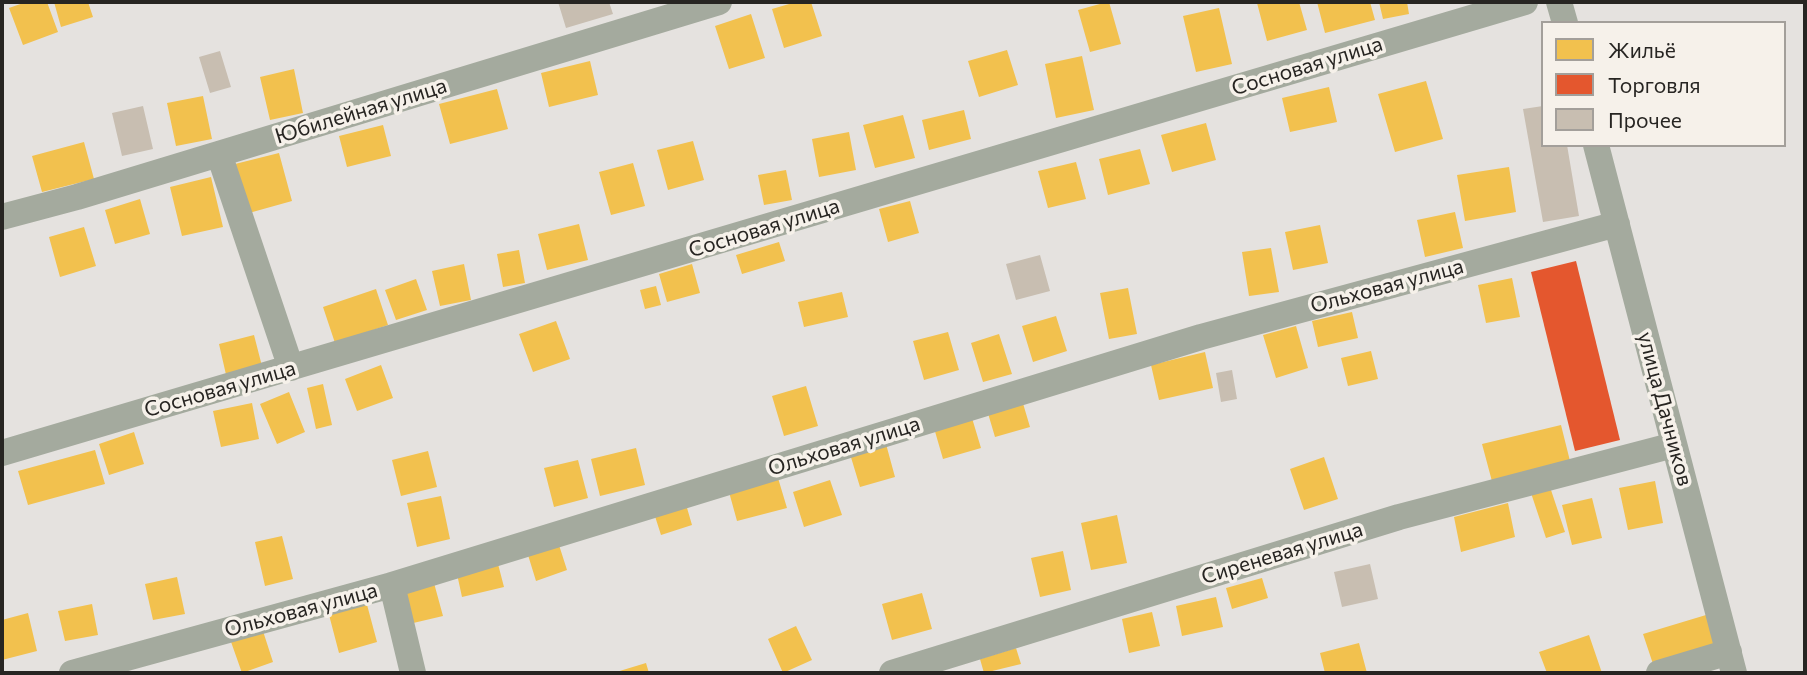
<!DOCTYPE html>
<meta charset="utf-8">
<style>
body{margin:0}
#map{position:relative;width:1807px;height:675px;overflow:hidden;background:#e5e2df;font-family:Commissioner,sans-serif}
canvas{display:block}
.frame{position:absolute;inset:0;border:4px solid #272522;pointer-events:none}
.legend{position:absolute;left:1541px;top:21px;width:245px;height:126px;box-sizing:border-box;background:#f6f1ea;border:2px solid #a39f9a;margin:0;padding:9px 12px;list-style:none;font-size:21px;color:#272522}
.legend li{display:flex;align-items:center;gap:14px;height:35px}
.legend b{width:35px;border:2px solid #a39f9a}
</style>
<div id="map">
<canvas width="1807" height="675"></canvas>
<div class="frame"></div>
<ul class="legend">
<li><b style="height:19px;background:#f2c14e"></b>Жильё</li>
<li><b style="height:19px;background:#e4572e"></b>Торговля</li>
<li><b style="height:19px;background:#c8beb1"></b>Прочее</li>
</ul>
</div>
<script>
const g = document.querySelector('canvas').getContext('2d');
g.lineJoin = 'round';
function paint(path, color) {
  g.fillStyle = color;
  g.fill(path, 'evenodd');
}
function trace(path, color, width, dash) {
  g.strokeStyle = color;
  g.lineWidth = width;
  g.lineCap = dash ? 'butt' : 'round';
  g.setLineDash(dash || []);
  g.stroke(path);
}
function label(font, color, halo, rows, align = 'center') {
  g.font = font + ' Commissioner,sans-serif';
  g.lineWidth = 7;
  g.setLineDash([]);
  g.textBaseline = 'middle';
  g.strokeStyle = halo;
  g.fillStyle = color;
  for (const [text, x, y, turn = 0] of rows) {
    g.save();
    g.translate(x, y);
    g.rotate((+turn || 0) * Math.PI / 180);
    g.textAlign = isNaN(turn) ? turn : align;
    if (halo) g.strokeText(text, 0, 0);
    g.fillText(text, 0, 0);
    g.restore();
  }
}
paint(new Path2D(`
 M26 2H47L58 32 23 45 9 8Z
 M54 2H88L93 17 61 27Z
 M796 2H811L822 36 784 48 772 9Z
 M1107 2H1109L1121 44 1090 52 1078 10Z
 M1262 2H1299L1307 30 1267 41 1257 3Z
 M1317 2H1370L1375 20 1325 33Z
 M1379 2H1407L1409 14 1383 19Z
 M1219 8 1232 64 1196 72 1183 16Z
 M751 14 765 58 729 69 715 26Z
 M1007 50 1018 85 979 97 968 61Z
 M1082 56 1094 110 1056 118 1045 64Z
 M590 61 598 95 549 107 541 73Z
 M294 69 303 113 270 120 260 77Z
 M1426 81 1443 139 1395 152 1378 94Z
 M1329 87 1337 122 1290 132 1282 98Z
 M497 89 508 129 450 144 439 104Z
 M203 96 212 139 176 146 167 103Z
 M964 110 971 139 929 150 922 120Z
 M903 115 915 158 875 168 863 125Z
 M1206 123 1216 160 1172 172 1161 135Z
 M383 125 391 156 347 167 339 136Z
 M849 132 856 170 819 177 812 139Z
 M693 141 704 180 668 190 657 150Z
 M84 142 94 179 42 192 32 156Z
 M1140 149 1150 184 1108 195 1099 159Z
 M279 153 292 201 249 213 235 164Z
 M1076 162 1086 199 1048 208 1038 171Z
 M633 163 645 206 611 215 599 172Z
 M1509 167 1516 212 1465 221 1457 175Z
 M786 170 792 200 764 205 758 175Z
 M211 177 223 227 182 236 170 187Z
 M140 199 150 234 115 244 105 210Z
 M910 201 919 233 888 242 879 209Z
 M1455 212 1463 248 1425 257 1417 220Z
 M579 224 588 260 547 270 538 234Z
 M1320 225 1328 263 1293 270 1285 232Z
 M84 227 96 266 60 277 49 237Z
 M779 242 785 261 742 274 736 255Z
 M1271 248 1279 292 1249 296 1242 252Z
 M519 250 525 283 503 287 497 254Z
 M464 264 471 300 440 306 432 271Z
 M692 264 700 293 667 302 659 274Z
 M1512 278 1520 317 1486 323 1478 285Z
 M416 279 427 310 396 320 385 290Z
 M656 286 661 305 645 309 640 290Z
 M1128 288 1137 334 1109 339 1100 293Z
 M376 289 388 325 335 343 323 307Z
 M842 292 848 317 804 327 798 302Z
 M1352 312 1358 338 1318 347 1312 321Z
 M1056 316 1067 351 1033 362 1022 326Z
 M556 321 570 359 533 372 519 334Z
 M1296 326 1308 368 1276 378 1263 335Z
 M948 332 959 370 924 380 913 341Z
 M999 334 1012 374 983 382 971 343Z
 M254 335 263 370 227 379 219 344Z
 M1371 351 1378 379 1348 386 1341 358Z
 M1205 352 1213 388 1159 400 1151 365Z
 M381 365 393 398 357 411 345 379Z
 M323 384 332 425 316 429 307 388Z
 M806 386 818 426 784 436 772 396Z
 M289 392 305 432 277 444 260 404Z
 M1022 400 1030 427 995 437 987 410Z
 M252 403 259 439 221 447 213 411Z
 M972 418 981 448 943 459 934 428Z
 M1561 425 1571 465 1493 485 1482 444Z
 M134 432 144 464 109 475 99 444Z
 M886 444 895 477 860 487 850 454Z
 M636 448 645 485 600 496 591 459Z
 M95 450 105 484 28 505 18 471Z
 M428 451 437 487 401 496 392 460Z
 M1324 457 1338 499 1304 510 1290 469Z
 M578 460 588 498 554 507 544 468Z
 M778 478 787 508 737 521 729 492Z
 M830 480 842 515 804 527 793 492Z
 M1655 481 1663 523 1628 530 1619 488Z
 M1550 487 1565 532 1546 538 1531 493Z
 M441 496 450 539 417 547 407 503Z
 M1592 498 1602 538 1572 545 1562 505Z
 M685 501 692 525 661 535 653 510Z
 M1508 503 1515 537 1461 552 1454 517Z
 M1117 515 1127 563 1091 570 1081 523Z
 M282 536 293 579 265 586 255 542Z
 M559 545 567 570 536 581 528 555Z
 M1063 551 1071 590 1040 597 1031 558Z
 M498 564 504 587 462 597 457 574Z
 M177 577 185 614 153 620 145 584Z
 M1262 578 1268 598 1232 609 1226 588Z
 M434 583 443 616 409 624 401 591Z
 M922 593 932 629 892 640 882 604Z
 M1216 597 1223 627 1182 636 1176 606Z
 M366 601 377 642 339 653 328 611Z
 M92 604 98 635 65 641 58 611Z
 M1152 612 1160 646 1129 653 1122 619Z
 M28 613 37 651 2 660V620Z
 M1706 615 1716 648 1654 667 1643 634Z
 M796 626 812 660 783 673 768 639Z
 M262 628 273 662 242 673 230 639Z
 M1589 635 1602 673H1547L1539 652Z
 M1359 643 1367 673H1325L1320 653Z
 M1016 648 1021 664 984 673 980 659Z
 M646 663 649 673H613Z`), '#f2c14e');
paint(new Path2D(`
 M1576 261 1620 440 1575 451 1531 272Z`), '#e4572e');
paint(new Path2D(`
 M558 2H609L613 14 566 28Z
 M220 51 231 87 210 93 199 57Z
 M143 106 153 149 122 156 112 113Z
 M1543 106V145H1567L1579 216 1543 222 1523 109Z
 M1040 255 1050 291 1016 300 1006 264Z
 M1232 370 1237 399 1221 402 1216 373Z
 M1370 564 1378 599 1342 607 1334 572Z`), '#c8beb1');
trace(new Path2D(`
 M1559 2 1565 23
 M1596 145 1734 673
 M219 154 291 368
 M2 217 77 197 719 2
 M2 453 1525 2
 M392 585 413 673
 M72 673 392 585 1201 337 1617 224
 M892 673 1399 517 1674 445
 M1659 673 1729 652`), '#a4aa9e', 26);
label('21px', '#272522', '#f6f1ea', [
 ["Сосновая улица",1307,66,-17],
 ["Юбилейная улица",361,111,-17],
 ["Сосновая улица",764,228,-17],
 ["Ольховая улица",1387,286,-15],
 ["Сосновая улица",220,389,-16],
 ["улица Дачников",1665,409,75],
 ["Ольховая улица",844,446,-17],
 ["Сиреневая улица",1282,553,-17],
 ["Ольховая улица",301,610,-15]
]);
</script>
